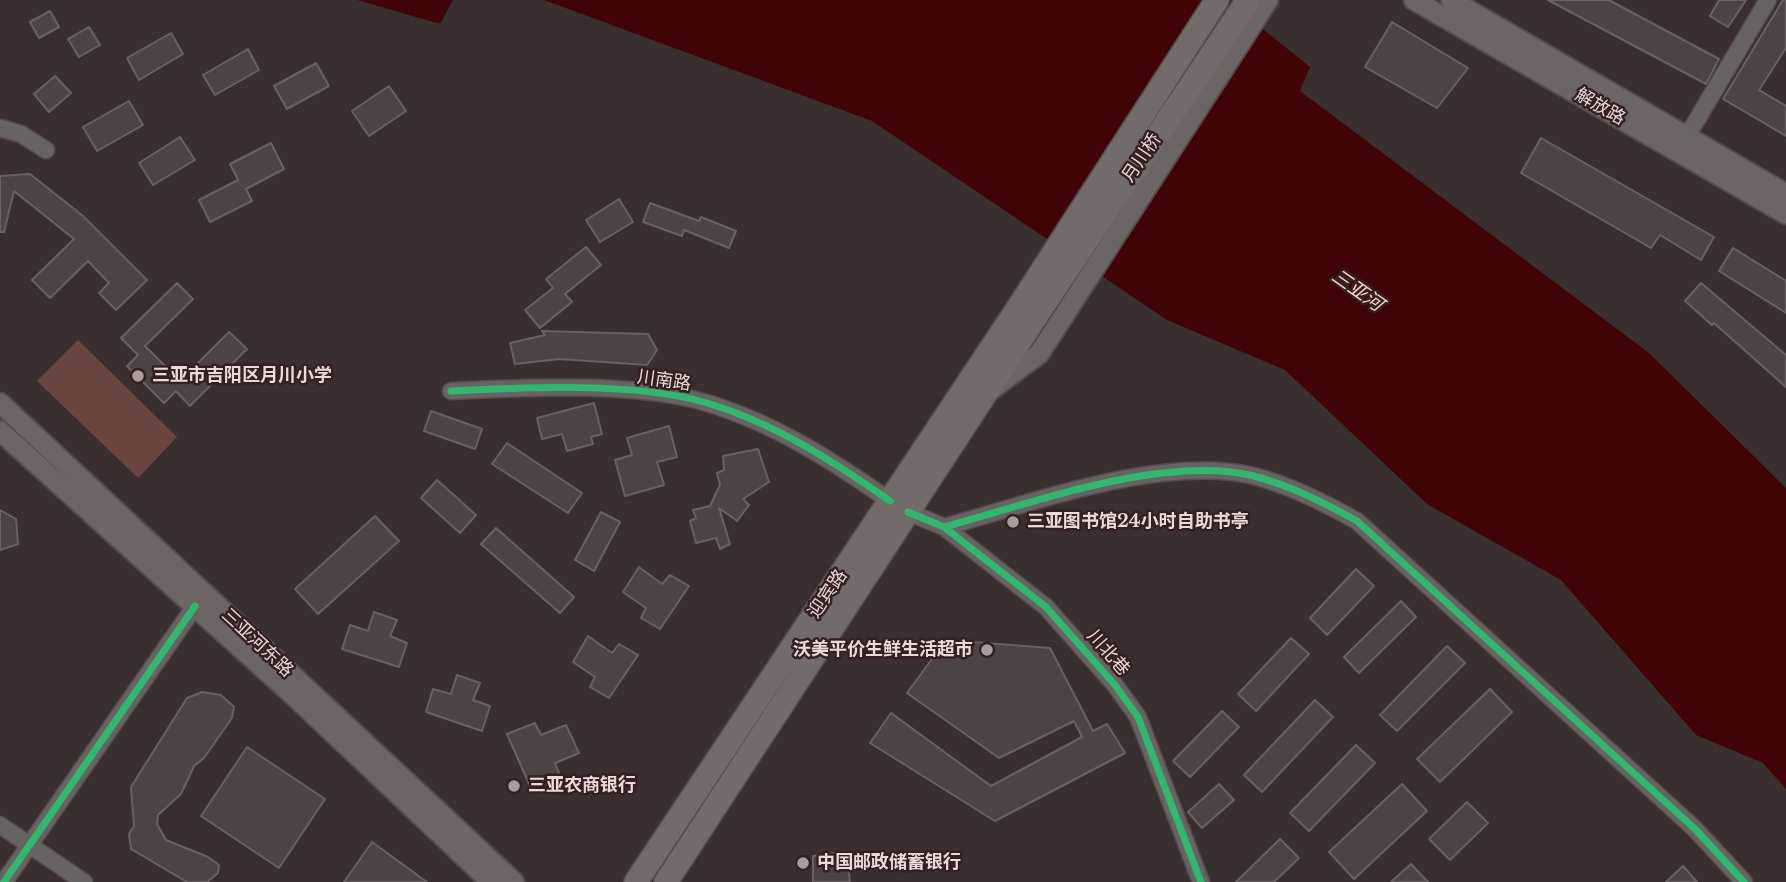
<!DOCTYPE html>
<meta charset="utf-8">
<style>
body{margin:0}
canvas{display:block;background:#392f2e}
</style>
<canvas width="1786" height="882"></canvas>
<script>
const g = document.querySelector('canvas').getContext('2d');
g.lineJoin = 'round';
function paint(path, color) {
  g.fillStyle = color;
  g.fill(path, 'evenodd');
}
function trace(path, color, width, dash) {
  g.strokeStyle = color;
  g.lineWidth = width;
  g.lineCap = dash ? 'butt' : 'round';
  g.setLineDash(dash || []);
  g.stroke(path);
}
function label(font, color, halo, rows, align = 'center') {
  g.font = font + ' "Libre Baskerville","Noto Sans SC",serif';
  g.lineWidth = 5;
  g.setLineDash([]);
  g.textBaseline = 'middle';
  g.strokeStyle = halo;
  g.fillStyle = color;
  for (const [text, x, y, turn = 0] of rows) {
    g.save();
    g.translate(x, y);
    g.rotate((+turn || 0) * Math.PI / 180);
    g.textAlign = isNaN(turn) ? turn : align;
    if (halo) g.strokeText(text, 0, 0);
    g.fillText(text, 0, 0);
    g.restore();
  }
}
paint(new Path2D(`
 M78 340 177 437 138 478 37 381Z`), '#6a443f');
paint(new Path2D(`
 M357 0H453L440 24Z
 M544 0H1227L1310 67 1300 91 1649 353 1786 488V789L1763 763 1696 735 1561 580 1427 504 1285 370 1167 320 872 121Z`), '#400406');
const building = new Path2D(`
 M1548 0H1609L1719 59 1706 84Z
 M1719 0H1746L1728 27 1710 16Z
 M1783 0H1786V48L1759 90 1786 106V136L1723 99Z
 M50 11 59 27 39 38 30 22Z
 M1392 22 1468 68 1437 108 1365 67Z
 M89 27 100 45 79 57 68 39Z
 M171 33 183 54 139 80 127 58Z
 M248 49 259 70 215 95 203 75Z
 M316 63 329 86 287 109 274 86Z
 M55 76 71 93 49 112 34 94Z
 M389 86 406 111 369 136 352 111Z
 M129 101 143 125 97 151 83 127Z
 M180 137 195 160 153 185 139 163Z
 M1541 138 1714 237 1701 260 1660 235 1651 248 1521 173Z
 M271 143 284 169 246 189 252 201 210 222 199 200 238 180 230 164Z
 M30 174 83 216 147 280 116 310 99 293 109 283 88 261 50 298 32 280 74 239 14 191 4 232H0V176Z
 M619 199 633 222 600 242 586 220Z
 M650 203 699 221 701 217 736 231 729 248 684 230 682 236 643 222Z
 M586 247 601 265 565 294 572 302 540 328 525 310 553 288 546 279Z
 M1733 248 1786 281V313L1719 271Z
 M177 283 193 299 145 346 180 381 229 332 247 349 190 406 176 391 164 403 127 366 138 355 121 338Z
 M1701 283 1786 355V387L1714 323 1712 325 1685 301Z
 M542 331 648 334 657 350 647 365 559 359 515 364 510 343 545 335Z
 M594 403 602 434 591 437 593 444 567 451 562 434 542 439 537 418Z
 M431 411 482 429 475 449 424 431Z
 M669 426 677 457 657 462 664 485 625 496 615 460 632 455 627 438Z
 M507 443 582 493 568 513 492 464Z
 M758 449 769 482 743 499 749 505 737 521 719 508 730 544 720 549 716 538 696 543 690 521 696 518 693 510 710 506 720 485 717 473 724 470 723 456Z
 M437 480 476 515 460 533 421 498Z
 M0 510 16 519 18 544 0 550Z
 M601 512 620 522 594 571 575 560Z
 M375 516 399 541 318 614 295 589Z
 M496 528 574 597 560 613 481 544Z
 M639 567 662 584 670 575 689 586 660 629 641 618 646 608 623 592Z
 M1356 569 1374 586 1327 635 1310 618Z
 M1401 601 1416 617 1359 673 1344 657Z
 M374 612 397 620 390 636 407 643 399 667 342 649 350 625 368 631Z
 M588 636 612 653 619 644 638 655 609 698 590 687 595 677 573 662Z
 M1291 638 1309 654 1256 711 1238 694Z
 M946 640 1050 648 1093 731 1107 724 1125 753 995 821 870 743 891 713 991 786 1082 737 1074 721 999 758 907 693Z
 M1447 646 1465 663 1397 731 1380 715Z
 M457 675 480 683 473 700 490 706 482 731 426 712 433 689 451 694Z
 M1490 689 1512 712 1440 782 1417 759Z
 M202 692 221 695 234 707 232 718 204 758 194 766 181 794 158 815 157 824 166 840 208 857 219 865 218 873 207 882H187L131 849 129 834 134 826 131 787 187 698Z
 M1315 700 1333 717 1262 792 1244 775Z
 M1222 711 1239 727 1190 777 1173 761Z
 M535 723 541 735 566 725 579 753 555 763 563 783 533 793 507 734Z
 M1356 745 1375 763 1309 831 1290 813Z
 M247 747 325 799 279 868 201 816Z
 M1219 784 1234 800 1202 828 1188 812Z
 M1402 784 1427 811 1354 879 1329 852Z
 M1467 802 1488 823 1450 860 1429 839Z
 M1280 839 1299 858 1274 882H1236Z
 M372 842 427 882H344Z
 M846 851 850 882H813V856Z
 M1411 864 1428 882H1391Z
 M1683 866 1697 882H1666Z`);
paint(building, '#4c4442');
trace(building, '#69605f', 2);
const minor = new Path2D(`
 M0 128 21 134 46 150
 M1686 138 1768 0
 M451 391C524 387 638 382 707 403 774 423 833 461 890 501
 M908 512 944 527 1046 607 1115 685 1138 717 1201 882
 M944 527C1033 503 1163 454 1254 476 1291 486 1323 502 1357 521L1695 829 1744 882
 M0 825 84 882
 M4 882 195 606`);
const major = new Path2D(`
 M1414 0 1786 214
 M1451 0 1786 194
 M988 392 1039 354 1268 0
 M0 403 514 882
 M0 431 294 696 491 882`);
const highway = new Path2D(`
 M636 882 1020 305 1217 0
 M666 882 1037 315 1248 0`);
trace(minor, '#544b4a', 19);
trace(major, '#544b4a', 23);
trace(highway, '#544b4a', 26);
trace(minor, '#686363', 16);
trace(major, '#6b6564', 19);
trace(highway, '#716b6a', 23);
trace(new Path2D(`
 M451 391C524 387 638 382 707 403 774 423 833 461 890 501
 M908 512 944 527 1046 607 1115 685 1138 717 1201 882
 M944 527C1033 503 1163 454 1254 476 1291 486 1323 502 1357 521L1695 829 1744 882
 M4 882 195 606`), '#33b770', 7);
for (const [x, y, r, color] of [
 [138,376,7,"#aa9e9c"],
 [1013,522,7,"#aa9e9c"],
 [987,650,7,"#aa9e9c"],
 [514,786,7,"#aa9e9c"],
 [803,863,7,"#aa9e9c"]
]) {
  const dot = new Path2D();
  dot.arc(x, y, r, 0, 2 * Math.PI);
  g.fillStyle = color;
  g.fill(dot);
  trace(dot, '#34211f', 2.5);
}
label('18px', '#e7dad8', '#34211f', [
 ["解放路",1600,107,30],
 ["月川桥",1142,158,-56],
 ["川南路",664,381,8],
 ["迎宾路",828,594,-56],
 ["三亚河东路",257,643,43],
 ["川北巷",1108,653,49]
]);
label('bold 18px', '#e7dad8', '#34211f', [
 ["三亚市吉阳区月川小学",152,376],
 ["三亚图书馆24小时自助书亭",1027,522],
 ["沃美平价生鲜生活超市",973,650,"right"],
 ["三亚农商银行",528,786],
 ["中国邮政储蓄银行",817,863]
], 'left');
label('italic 19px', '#fdd1cb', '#34211f', [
 ["三亚河",1357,291,35]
]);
</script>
